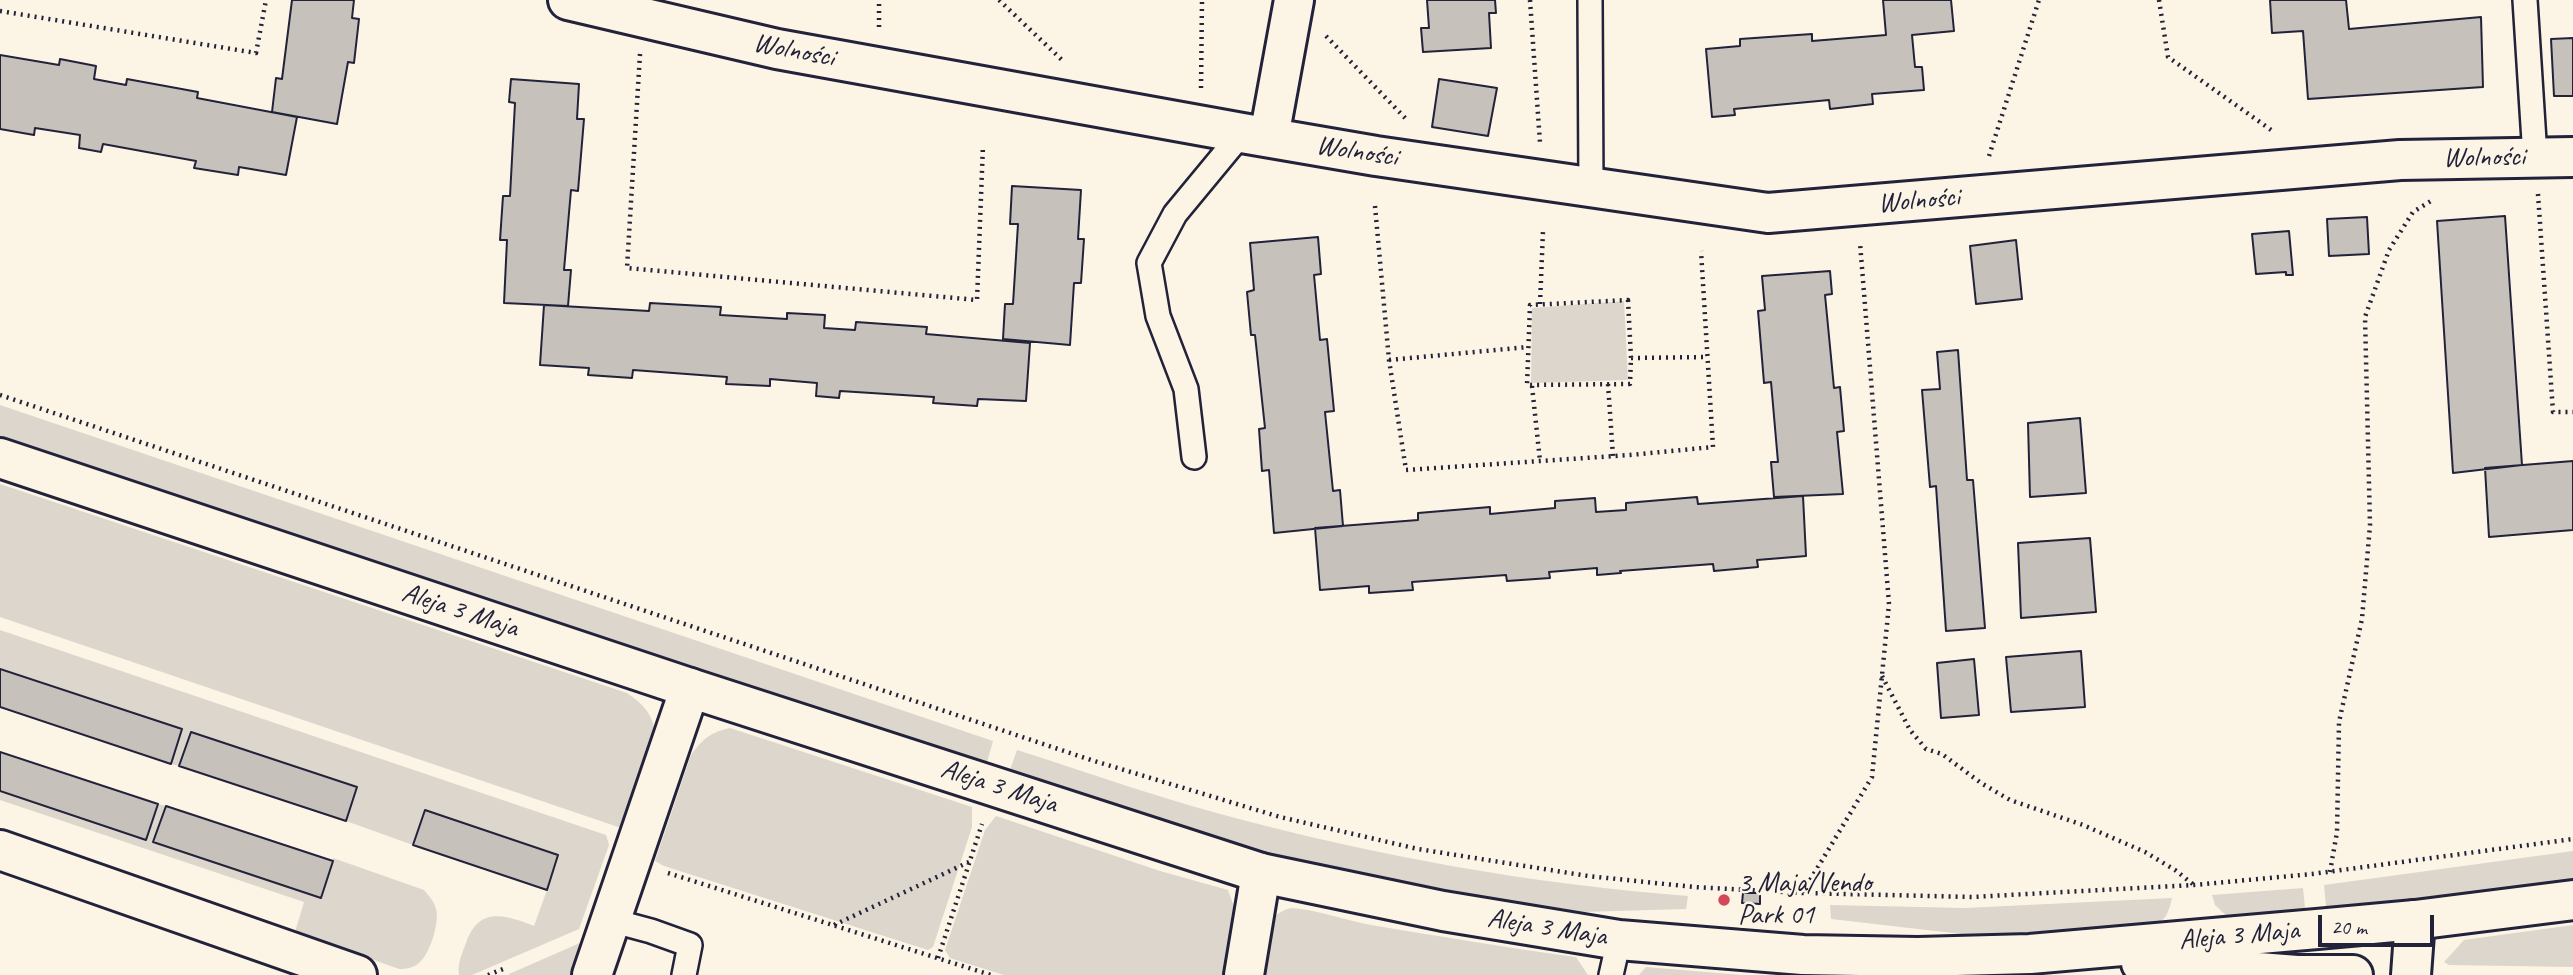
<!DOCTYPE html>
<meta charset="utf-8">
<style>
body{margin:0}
#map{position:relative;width:2573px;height:975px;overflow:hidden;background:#fcf5e5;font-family:Caveat,sans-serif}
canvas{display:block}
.scale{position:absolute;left:2318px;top:915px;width:116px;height:32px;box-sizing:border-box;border:4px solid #22223b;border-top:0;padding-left:9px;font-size:21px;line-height:24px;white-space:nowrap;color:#22223b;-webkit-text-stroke:5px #fcf5e5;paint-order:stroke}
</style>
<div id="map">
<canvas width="2573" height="975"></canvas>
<div class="scale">20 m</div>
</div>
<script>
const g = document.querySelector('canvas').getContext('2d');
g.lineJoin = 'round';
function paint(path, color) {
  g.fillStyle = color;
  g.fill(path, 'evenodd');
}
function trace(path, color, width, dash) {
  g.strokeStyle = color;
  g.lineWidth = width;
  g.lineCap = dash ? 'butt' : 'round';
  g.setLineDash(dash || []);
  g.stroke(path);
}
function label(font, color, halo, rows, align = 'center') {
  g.font = font + ' Caveat,sans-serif';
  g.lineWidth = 5;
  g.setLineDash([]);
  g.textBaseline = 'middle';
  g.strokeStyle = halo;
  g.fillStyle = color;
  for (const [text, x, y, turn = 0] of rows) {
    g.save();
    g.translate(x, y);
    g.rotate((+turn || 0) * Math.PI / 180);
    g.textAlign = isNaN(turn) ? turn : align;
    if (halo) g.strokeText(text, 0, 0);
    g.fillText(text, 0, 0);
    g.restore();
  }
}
paint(new Path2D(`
 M1624 301 1628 380 1531 383 1532 308Z
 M0 405 993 741 986 766 0 437Z
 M0 484 627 693C646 706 656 718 655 742L627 830 0 617Z
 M0 630 606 835 609 845 579 929 472 975H459C457 964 462 954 466 943 479 906 505 915 534 926L547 890 425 810 413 845 346 821 357 787 191 732 179 766 171 764 182 729 0 669Z
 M730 728 972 807V827L933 947 928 950 664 866 655 861 691 755C701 740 712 731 730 728Z
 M1017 750C1086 772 1154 796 1224 815 1376 856 1531 884 1688 896L1686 909 1580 912 1385 881 1287 859 1169 826 1009 773Z
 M0 791 146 839 158 804 166 806 153 843 320 898 333 858 424 890C429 896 434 901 436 909 440 922 430 953 420 962 414 968 407 969 399 969L295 932 304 902 0 800Z
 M996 816 1160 871 1228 890 1236 913 1226 975H1004L950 958 945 950 985 830Z
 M2573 851V883L2327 917 2324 885Z
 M2303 888 2306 919 2232 921 2215 905 2212 895Z
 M2172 898C2168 916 2164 923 2147 929L1979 936 1831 919 1830 905 1965 908Z
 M1291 908C1319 910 1344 920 1371 925 1439 936 1507 948 1576 957L1588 975H1256C1261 948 1260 916 1291 908Z
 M2573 925V967L2449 965 2444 962 2464 940Z
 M589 939 576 975H509V974Z
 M1646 967 1742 975H1639Z`), '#dcd6cc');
const building = new Path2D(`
 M292 0H354L352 18 359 19 354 63 348 62 337 124 272 112 276 78 282 79Z
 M1427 0H1495L1496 13H1489L1491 48 1423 52 1421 28H1429Z
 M1883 0H1951L1954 31 1912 35 1915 67H1922L1924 90 1872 94 1873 104 1830 109 1829 100 1734 109 1735 115 1712 117 1706 49 1740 46V39L1812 34V41L1886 35Z
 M2270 0H2346L2349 29 2481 17 2483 87 2308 99 2303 31 2272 33Z
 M2573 38V96H2554L2551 39Z
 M0 55 59 65 60 59 96 66 94 79 126 85 127 79 198 92 197 98 297 117 286 175 239 167 238 175 194 168 196 161 103 144 101 152 79 148 80 135 35 128 34 135 0 129Z
 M511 79 579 84 577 119H584L578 191 571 190 564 270H571L568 306 504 303 507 240H500L503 196H510L515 103 509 102Z
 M1439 79 1497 88 1488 136 1432 127Z
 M1012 186 1081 190 1078 239H1084L1081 283H1074L1070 345 1003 339 1005 304H1013L1018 224H1010Z
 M2505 216 2522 465 2453 473 2437 221Z
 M2367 217 2369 254 2329 256 2327 219Z
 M2289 231 2293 275H2286V272L2256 274 2252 234Z
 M1318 237 1321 274 1314 275 1320 340 1327 339 1334 411 1325 412 1333 491 1340 490 1343 526 1274 533 1269 470 1262 471 1259 429 1265 428 1255 335H1251L1247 292 1254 290 1250 243Z
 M2016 240 2022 299 1976 304 1970 246Z
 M1830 271 1832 294 1825 295 1834 388 1840 387 1844 431 1837 432 1843 494 1774 497 1771 462H1778L1771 382 1764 383 1758 311 1765 310 1762 276Z
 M650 303 721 307 720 315 787 319V313L825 315 824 328 855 330 856 322 927 327 926 334 1030 343 1026 401 978 399 977 406 933 403 934 397 840 391 839 398 816 396 817 383 770 379V386L726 384 727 377 633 370 632 378 588 375 589 368 540 365 544 305 649 311Z
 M1958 350 1967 480H1973L1985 628 1946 631 1936 486 1930 487 1922 390 1940 389 1937 352Z
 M2080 418 2086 493 2030 497 2028 423Z
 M2573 461V530L2489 537 2485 468Z
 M1803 496 1806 556 1757 560 1758 567 1714 571 1713 564 1620 571 1621 573 1597 575V568L1549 572 1550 578 1507 581 1506 575 1412 582 1413 590 1369 593V586L1320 590 1315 528 1418 520V513L1490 507V514L1555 508V501L1595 498 1596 512 1626 510V503L1697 497 1698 504Z
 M2090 538 2096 612 2021 618 2018 543Z
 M2081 651 2085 707 2011 712 2006 657Z
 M1974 659 1979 715 1941 718 1937 663Z
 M0 669 182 729 171 764 0 707Z
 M191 732 357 787 346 821 179 766Z
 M0 752 158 804 146 840 0 791Z
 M166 806 333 861 321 898 153 842Z
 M425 810 558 855 547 890 413 845Z
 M1743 893H1760V904L1742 903Z`);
paint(building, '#c6c1bb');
trace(building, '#22223b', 2);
const lane = new Path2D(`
 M1590 0 1591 187
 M2525 0 2535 157
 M1194 457 1186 389 1158 316 1149 263 1175 214 1242 133
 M610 920 651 931 690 945 684 975
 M1611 975 1619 940`);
const street = new Path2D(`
 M568 0 777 49 1242 133 1376 156 1768 213 2400 160 2573 157
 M1269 137 1294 0
 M0 850 357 975
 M592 975 690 688
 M1244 975 1261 873
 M2411 975 2415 920`);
const secondary = new Path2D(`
 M0 458 690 688 1261 873 1443 911 1619 940 1803 955 1918 957 2030 954 2317 929 2415 920 2573 900
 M2141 963 2297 975H2353`);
trace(lane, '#22223b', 28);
trace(street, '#22223b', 44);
trace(secondary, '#22223b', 44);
trace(new Path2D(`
 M999 0 1062 60
 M1530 0 1540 143
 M2159 0 2168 57 2274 132
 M0 11 256 53 266 0
 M879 27V0
 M1326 36 1407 120
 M640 54 627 268 977 300 983 145
 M1201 88 1202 0
 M1989 156 2039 0
 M2538 194 2553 412H2573
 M1375 206 1389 360 1406 470 1630 455 1713 447 1701 251
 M1628 300 1631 358 1630 384 1527 385 1530 305Z
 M1540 304 1543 231
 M1631 358 1707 357
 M1389 360 1528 347
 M1608 384 1613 456
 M1532 386 1540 461
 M0 395 1091 760 1280 817 1418 849 1588 876 1694 887 1803 893 1972 897 2194 885 2312 874 2573 839
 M1882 676 1910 730 1926 749 1942 754 1981 783 2010 800 2083 825 2145 852 2175 870 2194 885
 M2330 872 2337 832 2339 722 2362 619 2370 525 2365 317 2389 250 2413 212 2434 199
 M668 873 991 975
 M1803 892 1872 777 1889 604 1860 243
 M834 925 969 862
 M938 958 982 824
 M488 975 503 969`), '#22223b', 4.5, [2, 5]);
trace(lane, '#fcf5e5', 23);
trace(street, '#fcf5e5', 38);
trace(secondary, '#fcf5e5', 38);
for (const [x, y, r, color] of [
 [1724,900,7,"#d1495b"]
]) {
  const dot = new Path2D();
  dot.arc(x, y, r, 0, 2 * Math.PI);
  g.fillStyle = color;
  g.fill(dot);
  trace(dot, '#fcf5e5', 2.5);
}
label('28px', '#22223b', '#fcf5e5', [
 ["Wolności",794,51,11],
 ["Wolności",1357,152,9],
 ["Wolności",2484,158,-1],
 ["Wolności",1919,201,-5],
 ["Aleja 3 Maja",460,611,18],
 ["Aleja 3 Maja",999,787,18],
 ["Aleja 3 Maja",1547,928,9],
 ["Aleja 3 Maja",2239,936,-5]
]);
label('28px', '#22223b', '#fcf5e5', [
 ["3 Maja/Vendo",1738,884],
 ["Park 01",1738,916]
], 'left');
</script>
